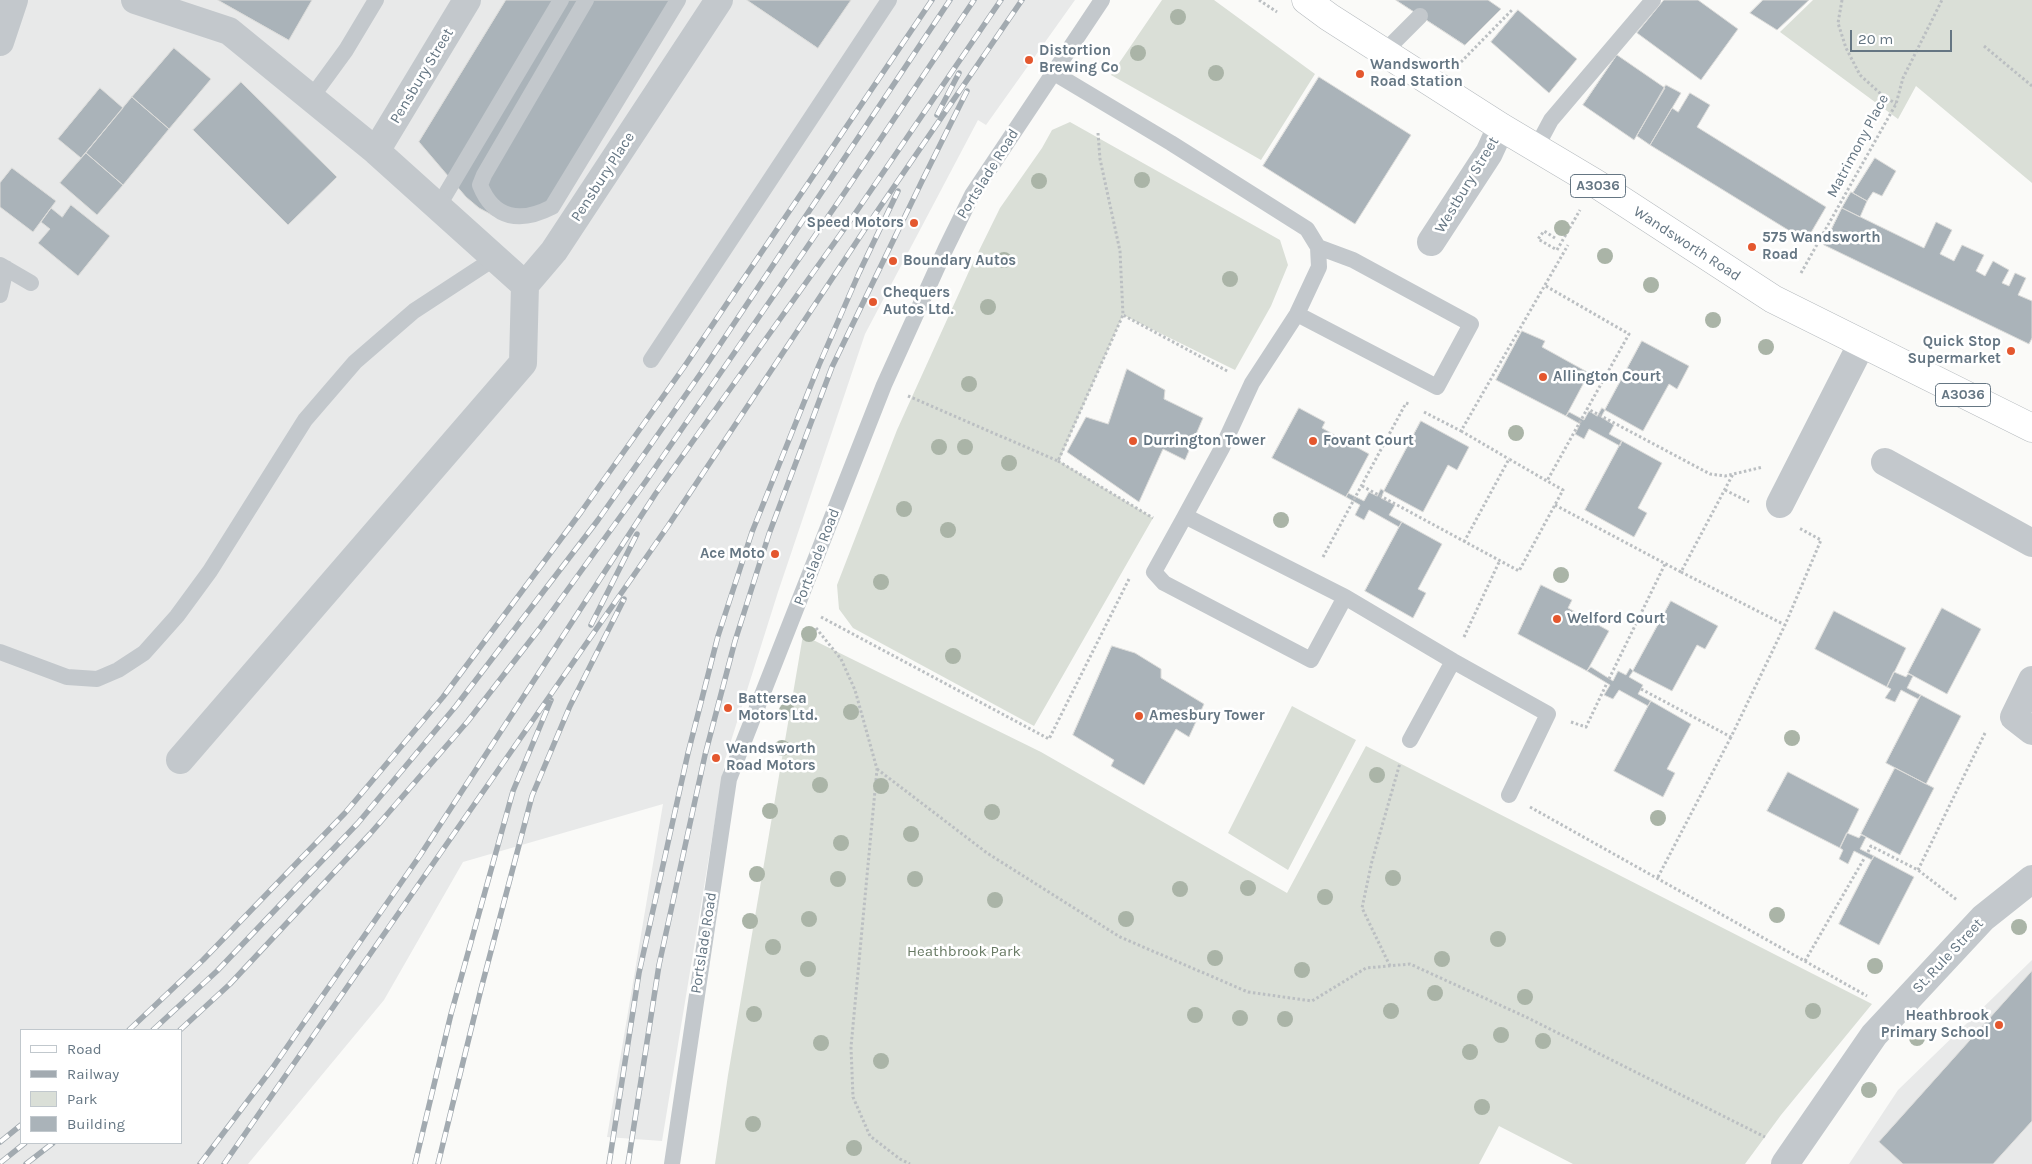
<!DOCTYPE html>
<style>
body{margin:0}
#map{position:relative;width:2032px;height:1164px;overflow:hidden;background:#fafaf8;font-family:Karla,sans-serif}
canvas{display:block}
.legend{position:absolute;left:20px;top:1029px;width:162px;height:115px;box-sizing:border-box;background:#fff;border:1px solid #c1c8cd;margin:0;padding:6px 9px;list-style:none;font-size:15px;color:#657683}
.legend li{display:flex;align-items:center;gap:10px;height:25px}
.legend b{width:25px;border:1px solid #c1c8cd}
.scale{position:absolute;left:1850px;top:30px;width:102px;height:22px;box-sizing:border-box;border:2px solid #657683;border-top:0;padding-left:6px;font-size:15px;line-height:18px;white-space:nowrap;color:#657683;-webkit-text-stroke:4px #fff;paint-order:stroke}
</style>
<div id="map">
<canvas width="2032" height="1164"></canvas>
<ul class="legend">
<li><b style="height:6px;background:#fff"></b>Road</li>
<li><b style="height:6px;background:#a2aab0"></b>Railway</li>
<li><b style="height:14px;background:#dadfd7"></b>Park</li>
<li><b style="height:14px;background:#aab3b9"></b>Building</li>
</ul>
<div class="scale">20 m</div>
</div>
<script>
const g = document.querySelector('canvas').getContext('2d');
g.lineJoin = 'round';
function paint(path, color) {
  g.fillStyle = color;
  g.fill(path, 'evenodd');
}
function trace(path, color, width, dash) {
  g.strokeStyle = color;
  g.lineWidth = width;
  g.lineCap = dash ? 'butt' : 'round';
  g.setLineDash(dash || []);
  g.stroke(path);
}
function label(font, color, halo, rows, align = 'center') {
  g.font = font + ' Karla,sans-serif';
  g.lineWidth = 5;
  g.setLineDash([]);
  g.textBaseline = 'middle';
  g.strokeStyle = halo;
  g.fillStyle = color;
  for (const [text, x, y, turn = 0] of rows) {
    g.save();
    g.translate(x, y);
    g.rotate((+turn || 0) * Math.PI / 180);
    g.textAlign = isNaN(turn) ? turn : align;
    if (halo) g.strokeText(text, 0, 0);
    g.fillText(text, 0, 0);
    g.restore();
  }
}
paint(new Path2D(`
 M0 0H1075L986 125 978 120 865 334 778 592 725 760 662 1141 607 1137 663 804 463 862 384 1000 248 1164H0ZM21 1030H181V1143H21Z
 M2032 960V1164H1849L1898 1090Z`), '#e8e9e9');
paint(new Path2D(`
 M1162 0H1214L1315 74 1261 160 1111 75Z
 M1813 0H2032V183L1916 86 1898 119 1780 32Z
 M1070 122 1280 240 1288 265 1271 306 1235 370 1123 315 1059 461 1153 518 1034 726 853 628 839 609 837 585 897 430 970 269 1000 208 1042 148 1052 130Z
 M803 635 1041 752 1287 893 1366 746 1872 1004 1781 1115 1745 1164H1573L1499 1126 1479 1164H715L728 1075Z
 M1292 706 1356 740 1288 870 1228 833Z`), '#dadfd7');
const building = new Path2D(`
 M218 0H312L289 40Z
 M506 0H686L560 206 494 216 479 208 466 197 419 142Z
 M747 0H851L818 48Z
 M1396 0H1488L1501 9 1465 45Z
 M1664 0H1698L1738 29 1701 80 1637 33Z
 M1763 0H1809L1777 30 1750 13Z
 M1518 10 1577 59 1549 93 1491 42Z
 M174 48 211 79 169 129 132 97Z
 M1617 55 1665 88 1634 140 1583 105Z
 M1319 77 1411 135 1355 224 1263 166Z
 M241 82 337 177 288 225 193 130Z
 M1666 85 1681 93 1650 145 1637 136Z
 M100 88 123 108 81 158 58 139Z
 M1690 93 1710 105 1697 127 1826 207 1806 241 1650 145 1672 108 1678 112Z
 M132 97 169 129 123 185 86 153Z
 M86 153 123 185 97 215 60 183Z
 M1875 158 1896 171 1882 196 1873 192 1867 201 1853 193Z
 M12 168 56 201 33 232 0 207V183Z
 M1851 192 1867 201 1860 217 1842 208Z
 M71 205 110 236 78 276 38 243 50 229 41 222 51 208 62 217Z
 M1842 208 1924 248 1936 222 1952 230 1940 254 1954 261 1962 245 1984 255 1976 271 1985 276 1993 261 2009 270 2002 283 2009 286 2015 273 2026 278 2018 295 2032 301V338L2029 344 1824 245Z
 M1522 331 1545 341 1542 347 1589 373 1566 416 1496 380Z
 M1642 341 1689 366 1677 389 1669 384 1643 431 1605 410Z
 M1127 369 1165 390 1164 399 1203 418 1185 460 1163 449 1139 502 1067 452 1086 417 1108 424Z
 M1299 408 1325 422 1322 428 1369 454 1346 497 1272 458Z
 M1602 408 1605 410 1601 417 1614 425 1609 434 1622 441 1620 446 1589 429 1584 439 1575 434 1580 424 1566 416 1569 412 1584 420 1589 411 1597 416Z
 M1421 421 1469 447 1457 470 1448 465 1423 512 1384 491Z
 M1622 441 1662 463 1638 508 1647 513 1634 537 1585 510Z
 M1381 489 1384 491 1381 498 1395 505 1389 515 1402 522 1399 527 1369 510 1364 520 1355 515 1360 505 1346 497 1348 493 1364 501 1369 492 1377 496Z
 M1402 522 1442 544 1418 589 1426 593 1413 618 1365 591Z
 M1541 585 1572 600 1568 608 1609 631 1587 671 1518 634Z
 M1671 601 1718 626 1705 649 1697 645 1672 691 1633 671Z
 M1942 608 1981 629 1947 694 1908 673Z
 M1834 611 1906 648 1887 687 1815 649Z
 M1112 646 1135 653 1161 669V678L1204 704 1189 737 1176 729 1144 785 1111 766 1114 760 1073 735Z
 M1591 667 1613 681 1618 671 1626 675 1630 668 1633 671 1629 677 1643 685 1638 694 1651 701 1648 706 1619 690 1613 699 1604 695 1610 685 1587 671Z
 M1894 672 1906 677 1908 674 1913 676 1907 688 1921 695 1918 699 1901 690 1895 702 1885 698 1891 689 1887 687Z
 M1921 695 1961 716 1926 784 1886 763Z
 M1651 701 1691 724 1667 769 1675 773 1663 797 1614 771Z
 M1895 768 1934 788 1900 855 1861 834Z
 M1788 772 1859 809 1840 848 1767 811Z
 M1847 833 1859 838 1861 835 1866 837 1860 849 1874 856 1872 860 1854 851 1848 864 1839 859 1843 850 1840 848Z
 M1874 856 1914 877 1879 945 1839 924Z
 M2032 971V1121L1993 1164H1903L1879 1142Z`);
paint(building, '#aab3b9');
trace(building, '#dcdcda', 1);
const primary = new Path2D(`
 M1306 0 1329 17 1501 127 1595 183 1773 299 2032 428`);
trace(primary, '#b5babe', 29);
trace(new Path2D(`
 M1259 0 1277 12
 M1842 0 1838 23 1846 48 1860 75 1881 94 1896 104
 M1984 46 2032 86
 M1461 62 1512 10
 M1098 133 1100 159 1120 251 1123 315 1229 372
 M1555 238 1544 231 1538 239 1557 250 1580 210
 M1801 273 1896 104 1903 78 1942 0
 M908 396 1058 461 1123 315
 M1586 408 1710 474 1725 476 1763 467
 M1424 412 1461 431 1568 245
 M1461 431 1509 459
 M1058 461 1153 518
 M1362 486 1519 571 1563 490 1547 481
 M1725 490 1749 502
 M1555 505 1681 572 1733 474
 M1464 542 1509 459 1547 481 1629 334 1544 285
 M1323 557 1406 403 1409 404
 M1681 572 1785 625
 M821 617 1049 739 1129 579
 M816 628 841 659 855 690 877 769 851 1047 853 1097 870 1136 900 1159 910 1164
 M1464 637 1500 560
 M1609 679 1665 564
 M1641 689 1731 737 1785 625 1821 540 1799 528
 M1571 722 1586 727 1607 683
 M877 769 987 853 1120 937 1248 992 1312 1001 1366 968 1410 964 1526 1017 1765 1137
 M1530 807 1867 996
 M1868 852 1871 846 1918 870 1957 900
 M1918 870 1986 731
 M1658 877 1731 737
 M1805 961 1865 857
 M1390 966 1362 908 1372 861 1400 763`), '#bbbfc2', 3, [2.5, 2.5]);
trace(new Path2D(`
 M586 0 484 175 480 185C494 220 521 223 552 207L678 0
 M1385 51 1420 16
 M1054 73 1171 143 1307 229 1318 247 1319 267 1297 314 1252 383 1222 448 1185 516 1345 597 1453 661 1548 714 1509 795
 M311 98 346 50 376 0
 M1536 148 1551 120 1653 0
 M438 207 561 0
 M0 265 31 283
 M0 295 6 268
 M1297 314 1437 387 1471 324 1353 260 1318 247
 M651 360 889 0
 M1185 516 1154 572 1164 583 1311 660 1345 597
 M0 652 67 677 97 679 118 670 144 653 177 616 210 571 305 420 355 362 414 311 495 258
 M1410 740 1453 661
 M672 1164 729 779 884 385 946 248 972 195 1102 0`), '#c3c8cc', 16);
trace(new Path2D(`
 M135 0 229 31 376 151 525 285
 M0 42 14 0
 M376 151 467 0
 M1431 242 1489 153 1501 127
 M1885 462 2032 543
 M1780 504 1862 343
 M2032 680 2014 717 2032 731
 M180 760 523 363 525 285 554 251 719 0
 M1785 1164 1874 1035 1983 918 2032 879`), '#c3c8cc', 28);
trace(primary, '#fff', 28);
const rail = new Path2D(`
 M937 115 959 73
 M591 625 637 534
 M129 1030 203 960 345 813 443 697 581 512 684 367 932 0
 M153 1030 217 971 358 823 456 706 598 520 701 373 950 0
 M180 1030 230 984 370 834 468 721 540 628 646 481 845 192 974 0
 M0 1142 21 1125
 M0 1163 25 1143
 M26 1164 53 1143
 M200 1164 271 1070 421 854 656 493 852 218 1001 0
 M224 1164 668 526 865 229 1022 0
 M415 1164 451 1014 513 791 551 700
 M438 1164 481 989 532 796 570 706 624 599
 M609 1164 639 973 688 753 718 636 752 532 819 365 859 273 898 191
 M628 1164 659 965 705 755 735 641 769 534 832 367 923 179 967 91`);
trace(rail, '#a2aab0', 5.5);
trace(rail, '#fff', 4, [11]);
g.fillStyle = '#aab4a7';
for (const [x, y] of [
 [1178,17],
 [1138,53],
 [1216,73],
 [1142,180],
 [1039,181],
 [1562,228],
 [1605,256],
 [1004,260],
 [1230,279],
 [1651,285],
 [988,307],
 [1713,320],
 [1766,347],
 [969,384],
 [1516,433],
 [939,447],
 [965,447],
 [1009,463],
 [904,509],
 [1281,520],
 [948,530],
 [1561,575],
 [881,582],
 [809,634],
 [953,656],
 [787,711],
 [851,712],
 [1792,738],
 [782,748],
 [1377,775],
 [820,785],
 [881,786],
 [770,811],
 [992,812],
 [1658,818],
 [911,834],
 [841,843],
 [757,874],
 [1393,878],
 [838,879],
 [915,879],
 [1248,888],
 [1180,889],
 [1325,897],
 [995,900],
 [1777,915],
 [809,919],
 [1126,919],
 [750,921],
 [2019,927],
 [1498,939],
 [773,947],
 [1215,958],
 [1442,959],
 [1875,966],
 [808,969],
 [1302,970],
 [1435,993],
 [1525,997],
 [1391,1011],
 [1813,1011],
 [754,1014],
 [1195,1015],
 [1240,1018],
 [1285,1019],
 [1501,1035],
 [1917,1038],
 [1543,1041],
 [821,1043],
 [1470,1052],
 [881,1061],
 [1869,1090],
 [1482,1107],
 [753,1124],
 [854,1148]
]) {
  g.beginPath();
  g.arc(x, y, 8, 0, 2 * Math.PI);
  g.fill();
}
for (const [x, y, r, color] of [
 [1029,60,5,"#e4572e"],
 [1360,74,5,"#e4572e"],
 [914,223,5,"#e4572e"],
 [1752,247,5,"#e4572e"],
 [893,261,5,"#e4572e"],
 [873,302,5,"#e4572e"],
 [2011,351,5,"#e4572e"],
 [1543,377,5,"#e4572e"],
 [1133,441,5,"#e4572e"],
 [1313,441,5,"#e4572e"],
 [775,554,5,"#e4572e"],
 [1557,619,5,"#e4572e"],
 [728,708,5,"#e4572e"],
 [1139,716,5,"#e4572e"],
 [716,758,5,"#e4572e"],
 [1999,1025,5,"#e4572e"]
]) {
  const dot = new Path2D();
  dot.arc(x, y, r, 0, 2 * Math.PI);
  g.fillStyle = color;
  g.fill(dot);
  trace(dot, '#fff', 2);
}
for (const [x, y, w] of [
 [1598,186,55],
 [1963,395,55]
]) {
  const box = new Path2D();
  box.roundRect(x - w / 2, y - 11.5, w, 23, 4);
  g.fillStyle = '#fff';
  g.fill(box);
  trace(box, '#657683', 1);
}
label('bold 14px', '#657683', null, [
 ["A3036",1598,186],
 ["A3036",1963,395]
]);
label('bold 15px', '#657683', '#fff', [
 ["Distortion",1039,51],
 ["Brewing Co",1039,68],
 ["Wandsworth",1370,65],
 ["Road Station",1370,82],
 ["Speed Motors",904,223,"right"],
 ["575 Wandsworth",1762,238],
 ["Road",1762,255],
 ["Boundary Autos",903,261],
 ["Chequers",883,293],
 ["Autos Ltd.",883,310],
 ["Quick Stop",2001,342,"right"],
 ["Supermarket",2001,359,"right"],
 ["Allington Court",1553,377],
 ["Durrington Tower",1143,441],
 ["Fovant Court",1323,441],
 ["Ace Moto",765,554,"right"],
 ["Welford Court",1567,619],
 ["Battersea",738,699],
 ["Motors Ltd.",738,716],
 ["Amesbury Tower",1149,716],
 ["Wandsworth",726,749],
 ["Road Motors",726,766],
 ["Heathbrook",1989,1016,"right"],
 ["Primary School",1989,1033,"right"]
], 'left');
label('15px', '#657683', '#fff', [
 ["Pensbury Street",422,76,-59],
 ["Matrimony Place",1858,146,-62],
 ["Portslade Road",988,174,-58],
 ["Pensbury Place",603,177,-57],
 ["Westbury Street",1467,185,-59],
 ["Wandsworth Road",1687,244,33],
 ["Portslade Road",817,557,-69],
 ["Portslade Road",704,943,-81],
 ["St. Rule Street",1948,956,-47]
]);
label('15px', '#687a64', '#fff', [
 ["Heathbrook Park",964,952]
]);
</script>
